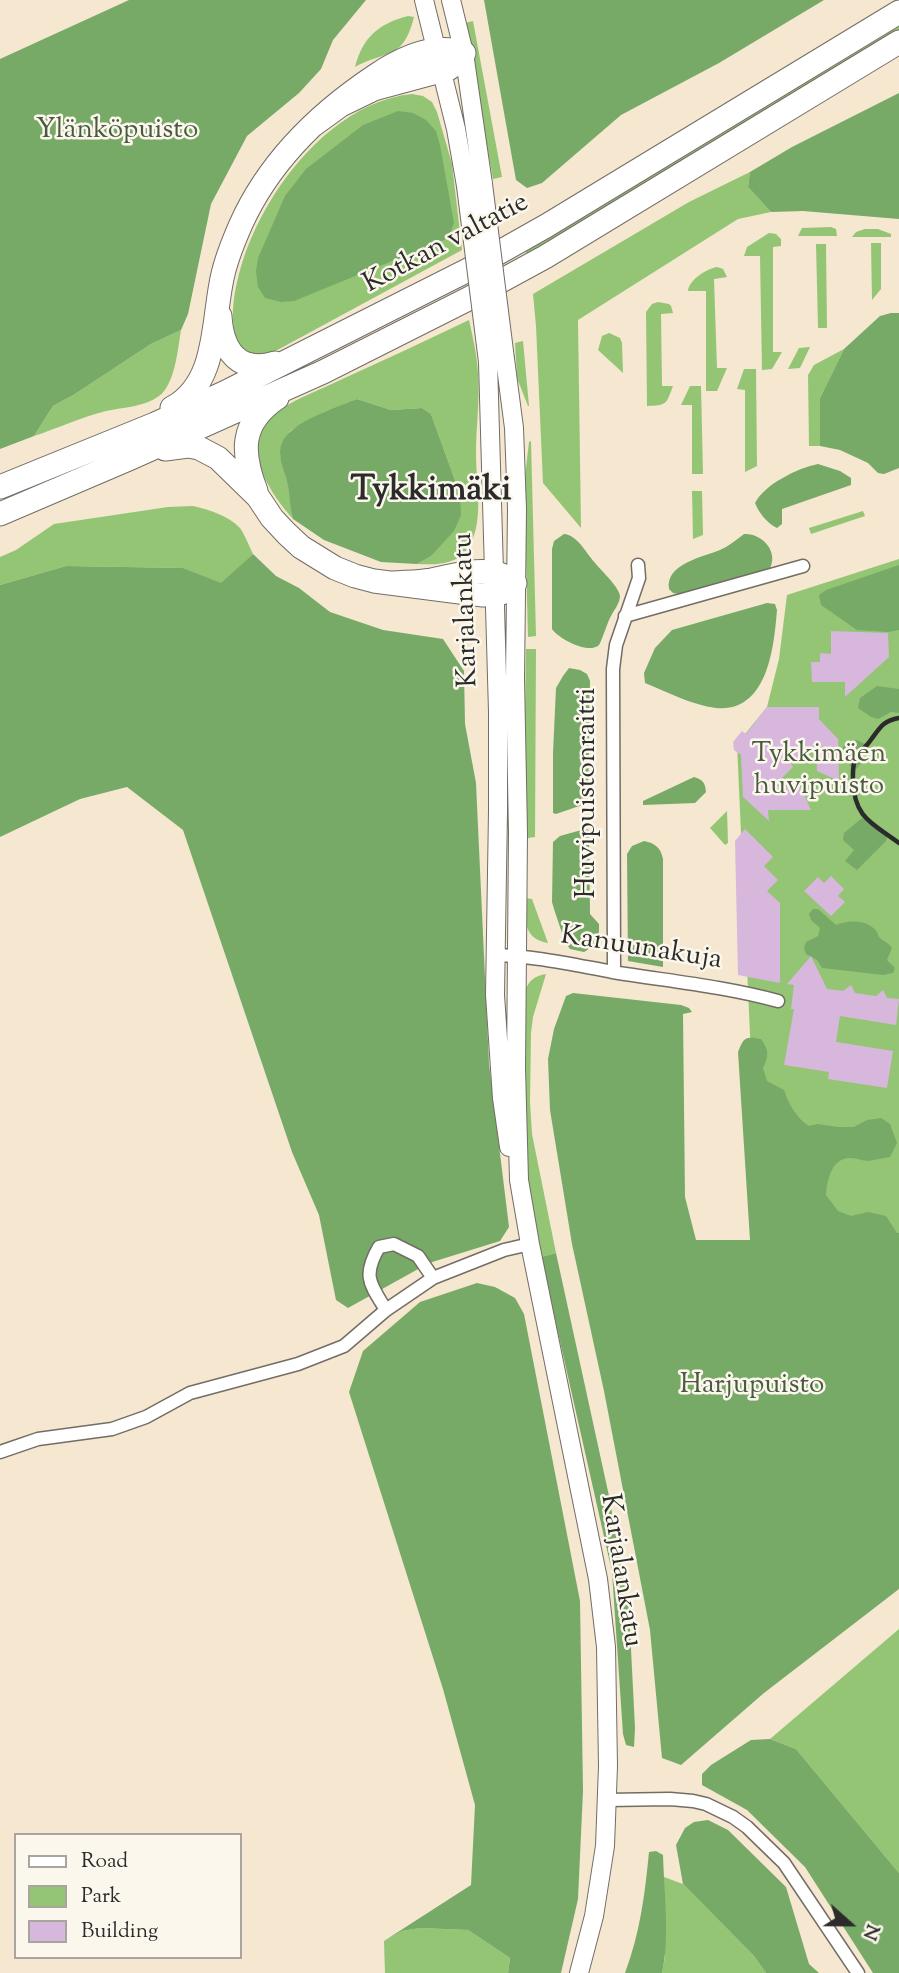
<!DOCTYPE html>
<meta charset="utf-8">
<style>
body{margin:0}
#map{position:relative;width:899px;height:1973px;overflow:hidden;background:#f5e7d0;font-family:"Sorts Mill Goudy",serif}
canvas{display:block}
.legend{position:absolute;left:14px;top:1833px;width:228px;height:126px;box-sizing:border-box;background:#fbf7ec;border:2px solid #a8a59f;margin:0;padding:9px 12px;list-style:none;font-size:21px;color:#2b2b2b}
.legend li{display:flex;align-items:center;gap:14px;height:35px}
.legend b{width:35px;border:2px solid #a8a59f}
.north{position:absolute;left:815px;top:1889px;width:70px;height:70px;-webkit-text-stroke:5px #fbf7ec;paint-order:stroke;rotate:111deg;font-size:19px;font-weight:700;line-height:28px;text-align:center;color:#2b2b2b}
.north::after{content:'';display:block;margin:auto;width:24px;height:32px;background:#2b2b2b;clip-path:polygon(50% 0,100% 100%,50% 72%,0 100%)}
</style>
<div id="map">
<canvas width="899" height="1973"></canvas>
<ul class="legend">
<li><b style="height:9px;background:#fff"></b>Road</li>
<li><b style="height:19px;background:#94c575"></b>Park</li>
<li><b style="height:19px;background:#d7b7db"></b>Building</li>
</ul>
<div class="north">N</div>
</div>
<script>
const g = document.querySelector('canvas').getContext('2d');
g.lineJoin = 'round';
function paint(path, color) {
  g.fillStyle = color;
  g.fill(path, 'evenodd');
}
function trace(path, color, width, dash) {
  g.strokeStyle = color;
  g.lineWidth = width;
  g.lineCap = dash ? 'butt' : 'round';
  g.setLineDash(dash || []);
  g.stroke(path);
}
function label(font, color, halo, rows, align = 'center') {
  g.font = font + ' "Sorts Mill Goudy",serif';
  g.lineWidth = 5;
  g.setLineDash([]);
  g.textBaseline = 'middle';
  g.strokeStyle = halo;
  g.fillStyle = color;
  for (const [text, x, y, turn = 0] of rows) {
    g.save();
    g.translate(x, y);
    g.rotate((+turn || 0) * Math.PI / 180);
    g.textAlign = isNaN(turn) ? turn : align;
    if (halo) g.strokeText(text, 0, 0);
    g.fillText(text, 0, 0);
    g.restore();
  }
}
paint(new Path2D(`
 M408 16 414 17C403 61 386 50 355 67 363 37 378 24 408 16Z
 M473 21 502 177 493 179 465 23Z
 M899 22V32L528 255 523 249Z
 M412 94 423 96 432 102 437 112 452 164 462 250 270 354C216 361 234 287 244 257 251 236 262 214 274 195 304 148 353 100 412 94Z
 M750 172 748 187 771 212 738 219 578 320 581 528 543 483 536 326 533 294 689 202Z
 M831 227 836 229 837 236H798L802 228Z
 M865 229H878L891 234V237H852L856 232Z
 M769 233 776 234 781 239V246L773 247V352H782L772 369 762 370 760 256H744L747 247Z
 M871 243H881V289L872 300Z
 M816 244H826L827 328H818Z
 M717 267 723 269 727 277 714 279 717 368H727L717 391H706V291H688C689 280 706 269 717 267Z
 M658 302 669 304 671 306 673 313 661 314 662 386H673C666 405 667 405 647 406L646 312 652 304Z
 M469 320C473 338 477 355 478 373 480 400 476 427 476 454 476 483 484 519 470 545 459 565 437 565 417 564L430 557 460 494 431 414 422 408 391 410 357 399 324 412 290 431 280 455 288 484 293 519C276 500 254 469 258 442 260 433 266 421 274 414 290 401 317 391 336 382 380 362 425 341 469 320Z
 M181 330C178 348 175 385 159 396 144 407 124 407 106 411 82 417 58 428 34 436L53 406 75 394 151 344Z
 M609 333 620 338 622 343 623 373 598 350 602 336Z
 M523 341 529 406H528L517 378 515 343Z
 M810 347 800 368 788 369 799 348Z
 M844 349 820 398V446H809L808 375 814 365Z
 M744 369H756L757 466 745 472V390L737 389Z
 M690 386H701L703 474H692V405H681Z
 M531 441 536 636 528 637 524 485 529 442Z
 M692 491H702L703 535 693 539Z
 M193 506C209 510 228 515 240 528 245 535 249 546 253 554L221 584 183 568 66 566 0 585V557L16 550 54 524 168 507Z
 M863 511 865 516 811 534 809 528Z
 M899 559V1273L760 1258 737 744 767 707 779 659 787 595Z
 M526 649H536L535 837 528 838 524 778Z
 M727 811 728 843 725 845 710 828Z
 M525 898 532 899 548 943C522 938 526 920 525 898Z
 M546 974 533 1017 531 1033 530 1102 532 1134 556 1253 541 1257 526 1175 525 991C529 980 535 976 546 974Z
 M899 1629V1873L796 1749 770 1739Z
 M664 1877 683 1884 754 1956 766 1973H662L665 1957Z
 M420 1928 468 1930 510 1958 508 1973H385L384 1941 402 1931Z`), '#94c575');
paint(new Path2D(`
 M129 0H366L333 40 321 69 299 93 247 136 211 204 188 314 181 330 151 344 75 394 53 406 34 436 0 449V59Z
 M484 0H824L719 63 621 115 542 183 527 188 516 180Z
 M899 93V219L803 211 771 212 748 187 750 172 792 147Z
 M398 111 413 113 426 120 436 131 440 145 454 223 449 236 446 239 294 301 281 302 265 298 258 287 256 271 258 258 285 196 306 169 363 125Z
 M891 313H899V468L884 474 878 473 868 463 840 450 820 446V398L844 349 880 316Z
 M357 399 391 410 422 408 431 414 460 494 461 515 454 531 430 557 417 564 381 562 324 540 293 519C290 508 290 497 288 486 286 472 276 457 282 443 290 422 337 407 357 399Z
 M818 464 840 471 851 478V485L782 509V524L777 528C767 523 759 513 755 503 765 484 798 468 818 464Z
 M564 534C576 535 584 549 591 558 598 568 619 586 620 596 620 603 614 610 611 616 608 621 601 643 599 645 588 655 558 638 552 629V549L554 541Z
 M744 534C762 533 780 552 769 570L678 594 673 593 669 589C665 564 703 557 720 550 729 546 736 540 744 534Z
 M253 554 276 576 299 588 330 612 383 630 443 639 464 671 465 724 476 783 489 1064 509 1227 500 1241 429 1263 348 1308 336 1300 319 1215 292 1152 183 830 127 787 80 799 0 837V585L66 566 183 568 221 583Z
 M899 565V630L888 632 857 630 821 605 819 595 826 590Z
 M767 603 775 604 777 610C774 646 768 713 716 708 692 705 667 692 645 683L644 673 655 648 672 630Z
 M569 668 580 670 587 674 590 681 588 803 556 814 553 813V753L556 688 563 676Z
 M877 686 899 689V713L891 712 878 719 871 717 858 708 860 698Z
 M857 740 865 744C865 755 864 762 855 770L851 767 842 753 843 747 848 741Z
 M694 777C703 780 705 782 706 792L695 803 643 805V801Z
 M862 818 887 837 886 841 857 870 845 861 854 850 843 840 844 833Z
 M585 829 589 830 590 914 599 924C599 940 599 943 584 952L570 949 565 942 554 909 552 902 553 842 560 836Z
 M644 841C655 843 661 848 663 859V967L628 961 627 854 632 846Z
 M813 909H818L836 925C849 920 867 919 877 932 878 934 878 936 879 937 883 941 889 943 892 948L887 960 895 968 893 973 883 975 822 968 817 960 806 954 804 948 806 942 818 936 820 928 811 920 809 914Z
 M573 993 681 1005 689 1008 692 1012 683 1014 685 1197 696 1240H750L738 1052C744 1037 745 1036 761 1039 769 1050 769 1056 763 1068L767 1081 784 1090C788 1103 797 1119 809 1126L817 1124 838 1127H854L867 1120 881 1118 890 1124 897 1143 890 1157C883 1158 875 1160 868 1161 862 1161 857 1158 851 1158 832 1157 827 1180 826 1195L838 1211 851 1216 868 1212 886 1216 897 1233H899V1589L764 1693 681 1765 662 1758 650 1630 604 1391 572 1244 550 1110 548 1059 554 1029 566 996Z
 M556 1253 609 1496 629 1610 635 1728 634 1747 626 1745 623 1734 612 1572 541 1257Z
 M477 1283 495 1287 515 1298 524 1314 580 1601 583 1791 578 1899 561 1973H508L510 1958 468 1930 420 1928 402 1931 384 1941 471 1885 475 1805 443 1689 349 1392 363 1351 420 1302Z
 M770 1739 796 1749 899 1873V1973H873L805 1867 747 1810 702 1785V1774L711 1765 751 1740Z
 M708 1820 728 1830 786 1887 809 1964 819 1973H766L754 1956 683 1884 676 1845 685 1828 694 1822Z
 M656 1851 663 1855C664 1891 670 1939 662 1973H625C640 1933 645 1894 649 1852Z`), '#7a6');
paint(new Path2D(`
 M831 631 888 633 889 657 845 697V682H812L811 662H820V653L831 654Z
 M767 707H819V719L838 739 839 781 817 771 816 744 798 762 789 759 793 767 774 786 801 788 811 810H768L769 821 743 797 741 755 734 750 733 742 742 731 746 734Z
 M745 829 773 857 764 866 778 880 767 891 780 903V983L738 975 735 841Z
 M831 876 844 889 838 896 845 902 831 916 804 891 818 877 824 883Z
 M811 956 827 989 843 991 851 985 855 993 876 996 883 990 887 998 899 999 896 1025 840 1016 836 1042 893 1051 887 1088 828 1079 829 1072 784 1065 794 1009H791L794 985 787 984Z`), '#d7b7db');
const street = new Path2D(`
 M625 616 803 566
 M495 955C535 956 574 965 613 972 668 981 723 986 778 1001
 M614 972 613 669 616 645 639 578 638 565
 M386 1310C370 1284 362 1276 379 1247L394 1244 418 1256 433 1278
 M0 1452 38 1439 112 1429 146 1417 190 1393 298 1364 344 1346 386 1310 433 1278 504 1250 530 1244
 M607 1800 670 1799 693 1801 706 1804 733 1817 747 1827 784 1863 858 1973`);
const secondary = new Path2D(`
 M424 0 456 129 466 186
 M451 0 464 53 483 184
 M505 359 514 428 517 509 515 678 518 833 516 1068 519 1180 530 1244 598 1579 606 1647 608 1766 605 1846 594 1916 579 1973
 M488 362 498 712V811L495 995 502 1098 509 1147`);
const highway = new Path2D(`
 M220 316C222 350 238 374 275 363
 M172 408C219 383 212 319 223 274 227 257 234 240 241 224 269 162 318 114 375 76 400 59 433 42 464 53L460 61 448 69 374 89 341 105 312 126
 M165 449 188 446 199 448 218 458 258 497 272 518 286 533 301 547 335 568 355 576 374 581 483 595 502 593 515 583C492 562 458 575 431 580 418 582 406 582 393 583
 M0 487 155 424 224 393 468 270 546 226 899 12
 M256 491C241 452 240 423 277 398
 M0 514 131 458 323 372 466 300 545 257 899 42`);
trace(street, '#726d65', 15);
trace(secondary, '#726d65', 20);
trace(highway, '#726d65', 25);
trace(street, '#fff', 12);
trace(secondary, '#fff', 18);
trace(highway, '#fff', 23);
trace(new Path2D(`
 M899 718C882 721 880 728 870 741 866 747 859 752 856 758 852 765 853 773 853 780 854 818 872 823 899 843`), '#2b2b2b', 4.5);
const secondaryBridge = new Path2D(`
 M483 184 505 359
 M466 186 488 362`);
trace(secondaryBridge, '#726d65', 20, []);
trace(secondaryBridge, '#fff', 18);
label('28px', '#4a5941', '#fbf7ec', [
 ["Ylänköpuisto",117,132],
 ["Tykkimäen",819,756],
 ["huvipuisto",819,788],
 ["Harjupuisto",752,1387]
]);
label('28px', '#2b2b2b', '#fbf7ec', [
 ["Kotkan valtatie",447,245,-28],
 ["Karjalankatu",468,610,-92],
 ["Huvipuistonraitti",589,793,-90],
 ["Kanuunakuja",641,950,9],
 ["Karjalankatu",619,1571,81]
]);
label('bold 35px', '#2b2b2b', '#fbf7ec', [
 ["Tykkimäki",431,493]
]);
</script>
